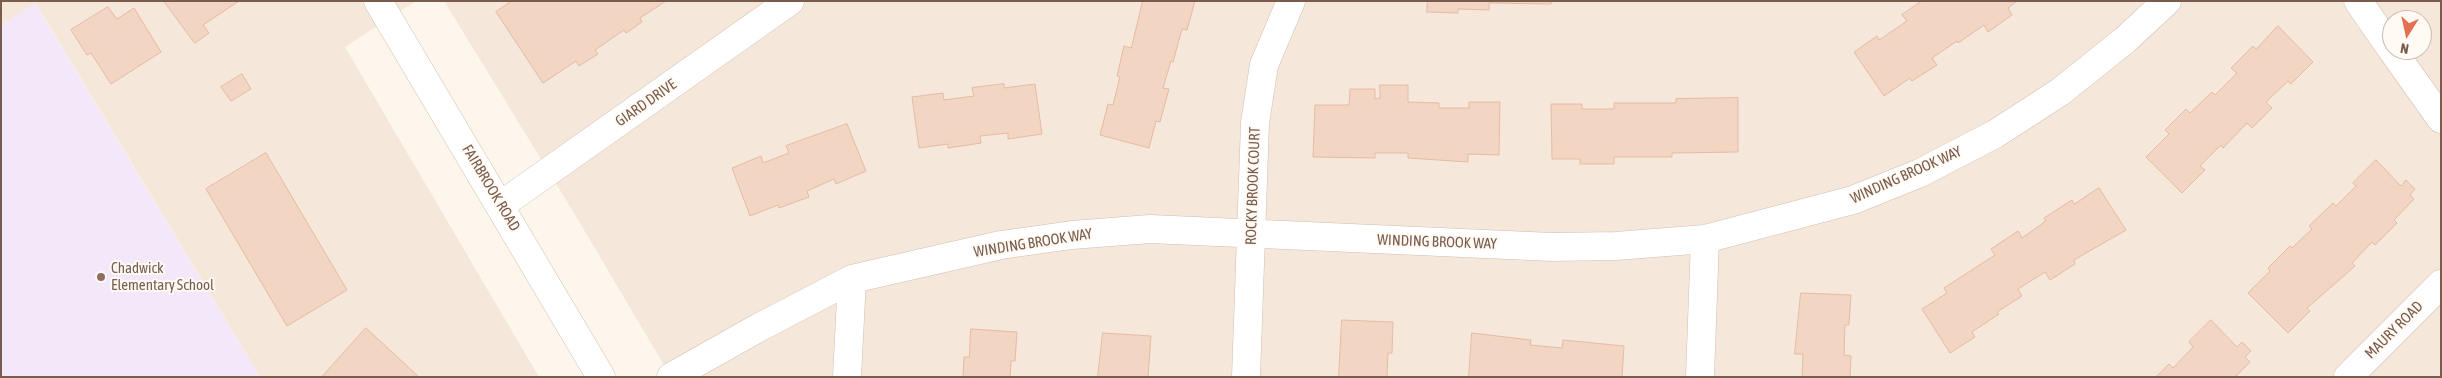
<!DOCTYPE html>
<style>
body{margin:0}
#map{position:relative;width:2442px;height:378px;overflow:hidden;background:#fdf6ec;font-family:"Asap Condensed",sans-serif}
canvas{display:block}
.frame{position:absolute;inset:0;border:2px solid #7a5c4d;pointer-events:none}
.north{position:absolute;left:2382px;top:10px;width:50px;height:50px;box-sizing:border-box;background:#fffaf3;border:1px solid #cabbb1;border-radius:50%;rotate:190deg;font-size:14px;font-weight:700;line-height:20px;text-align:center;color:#7a5c4d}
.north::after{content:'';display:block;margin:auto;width:18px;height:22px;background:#e76f51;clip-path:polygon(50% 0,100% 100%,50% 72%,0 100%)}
</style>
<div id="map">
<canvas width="2442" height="378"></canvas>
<div class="frame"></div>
<div class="north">N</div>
</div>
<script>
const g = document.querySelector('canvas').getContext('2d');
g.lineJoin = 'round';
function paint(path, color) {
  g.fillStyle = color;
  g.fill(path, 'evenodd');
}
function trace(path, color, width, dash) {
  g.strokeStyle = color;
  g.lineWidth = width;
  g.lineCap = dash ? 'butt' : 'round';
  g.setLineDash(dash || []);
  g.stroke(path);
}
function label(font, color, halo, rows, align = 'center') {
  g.font = font + ' "Asap Condensed",sans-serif';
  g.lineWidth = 4;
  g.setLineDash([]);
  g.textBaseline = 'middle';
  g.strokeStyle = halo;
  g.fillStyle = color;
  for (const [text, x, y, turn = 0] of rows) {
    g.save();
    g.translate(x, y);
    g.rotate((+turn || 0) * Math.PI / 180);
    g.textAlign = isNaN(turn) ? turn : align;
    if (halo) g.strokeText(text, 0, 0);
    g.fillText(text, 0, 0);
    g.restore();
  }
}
paint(new Path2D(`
 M1 1H416L345 47 539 377H260L36 4 1 26Z
 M444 1H2441V377H671L574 213ZM2392 20H2422V50H2392Z`), '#f5e8da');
paint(new Path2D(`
 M35 3 140 178 260 377H1V26Z`), '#f3e8fa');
const building = new Path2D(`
 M164 1H239L203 25 209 33 195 43Z
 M512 1H666L640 18 642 22 626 33 624 30 595 50 598 54 579 66 576 61 543 83 496 12Z
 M1143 1H1195L1187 30 1182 29 1173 62 1171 61 1163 88 1169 89 1160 122 1156 121 1149 148 1100 135 1108 104 1113 105 1120 77 1117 76 1124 46 1131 48Z
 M1428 1H1552L1551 4 1489 3V10L1458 9V13L1427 12Z
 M1922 1H2017L2008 8 2012 15 1988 32 1984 25 1958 43 1957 41 1932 58 1937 65 1912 81 1910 78 1884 96 1854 52 1877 36 1879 40 1907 21 1902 15Z
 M108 7 117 19 134 8 161 52 111 84 91 53 87 55 71 30Z
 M2278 26 2313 62 2291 84 2288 81 2266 102 2272 108 2252 128 2247 123 2223 148 2221 145 2200 166 2205 170 2182 193 2146 157 2169 134 2165 130 2186 109 2190 113 2212 92 2215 95 2237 73 2231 68 2253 46 2256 49Z
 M242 74 251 89 231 101 221 87Z
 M1004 84V88L1035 84 1042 134 1008 139V133L980 136 981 143 948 148V144L919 148 912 97 943 93 944 100 974 96 972 88Z
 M1380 85H1408V102L1439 103V108H1469V102H1500L1499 155 1468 154V162L1408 158V153H1375V158L1313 157 1315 105H1349L1350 89H1375V99L1380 98Z
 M1738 98V152L1672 153V157H1614V164H1580V159H1552L1551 104H1582V109H1614V103H1676V99Z
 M847 124 866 171 836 184 834 179 807 191 809 197 779 208 778 205 750 216 732 168 761 156 763 163 789 153 786 146Z
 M266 153 347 290 287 326 206 189Z
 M2376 160 2401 186 2406 180 2415 189 2410 195 2414 199 2394 220 2397 223 2375 245 2372 242 2352 263 2355 266 2307 308 2310 311 2288 333 2248 293 2270 271 2268 268 2290 246 2292 248 2312 229 2309 226 2333 203 2336 206 2356 186 2353 183Z
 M2099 188 2126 230 2074 260 2075 264 2050 280 2045 272 2018 289 2022 296 1997 312 1999 314 1972 332 1975 337 1950 353 1922 309 1947 293 1944 288 1995 255 1991 249 2018 231 2022 238 2046 221 2044 218 2072 200 2074 204Z
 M1801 293 1851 295 1849 325H1845L1844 355 1851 356 1850 377H1802L1803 354H1795Z
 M1342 320 1393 322 1392 353H1388L1387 377H1339Z
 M2211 320 2237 347 2242 342 2251 351 2245 357 2250 362 2235 377H2156L2169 364 2173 368 2193 347 2189 342Z
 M366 328 419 377H322Z
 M971 329 1017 332 1015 361H1011L1010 377H963L964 357H969Z
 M1103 333 1151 336 1148 377H1098Z
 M1472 333 1531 340 1530 345 1562 348 1563 340 1624 346 1622 377H1469Z`);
paint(building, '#f3d5c3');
trace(building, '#e6bba3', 1);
const street = new Path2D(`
 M2358 1 2392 50
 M2392 50 2441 119
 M501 205 790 1
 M671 377 758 328 852 279 1001 245 1072 235 1150 229 1552 247 1616 246 1705 239 1853 200 1920 173 1995 134 2060 92 2125 40 2167 1
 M847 377 852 279
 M1246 377 1255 123 1264 65 1291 1
 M1700 377 1705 239
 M2348 377 2441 284`);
const secondary = new Path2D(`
 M378 1 601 377`);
trace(street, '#d1beb0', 29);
trace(secondary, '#d6c0b0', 29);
trace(street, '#fff', 28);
trace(secondary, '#fff', 28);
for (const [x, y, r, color] of [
 [101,277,5,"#8d6e63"]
]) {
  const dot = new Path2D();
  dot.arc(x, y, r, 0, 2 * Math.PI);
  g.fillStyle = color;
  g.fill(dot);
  trace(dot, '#fffaf3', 2);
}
label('15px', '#7a5c4d', '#fffaf3', [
 ["GIARD DRIVE",646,103,-35],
 ["WINDING BROOK WAY",1906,175,-24],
 ["ROCKY BROOK COURT",1253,186,-88],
 ["FAIRBROOK ROAD",491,188,59],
 ["WINDING BROOK WAY",1437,242,2],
 ["WINDING BROOK WAY",1033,243,-9],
 ["MAURY ROAD",2394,330,-45]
]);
label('15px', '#785e54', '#fffaf3', [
 ["Chadwick",111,268],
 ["Elementary School",111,285]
], 'left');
</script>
